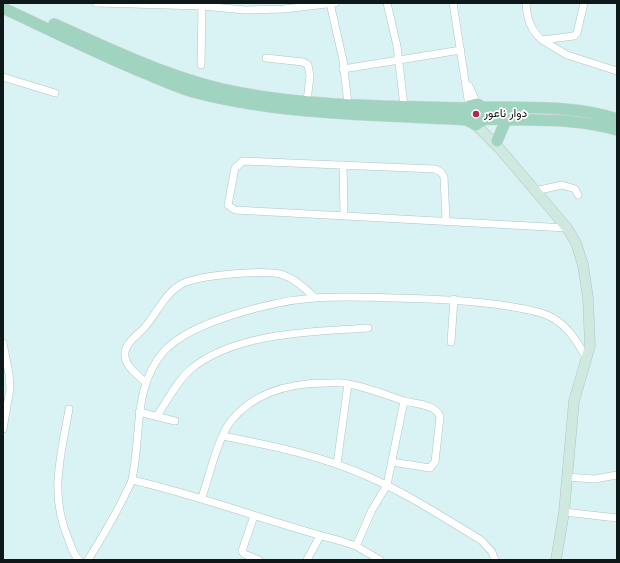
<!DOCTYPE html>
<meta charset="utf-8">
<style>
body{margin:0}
#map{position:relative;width:620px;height:563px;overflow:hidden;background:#d9f2f3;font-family:"Noto Sans",sans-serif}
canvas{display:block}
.frame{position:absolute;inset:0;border:4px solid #0f1818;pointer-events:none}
</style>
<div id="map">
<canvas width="620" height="563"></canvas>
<div class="frame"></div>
</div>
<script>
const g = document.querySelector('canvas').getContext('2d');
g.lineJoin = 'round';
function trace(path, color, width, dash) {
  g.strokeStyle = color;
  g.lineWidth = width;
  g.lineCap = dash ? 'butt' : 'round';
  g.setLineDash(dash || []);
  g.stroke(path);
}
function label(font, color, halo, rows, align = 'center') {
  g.font = font + ' "Noto Sans",Vazirmatn,sans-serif';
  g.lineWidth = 3.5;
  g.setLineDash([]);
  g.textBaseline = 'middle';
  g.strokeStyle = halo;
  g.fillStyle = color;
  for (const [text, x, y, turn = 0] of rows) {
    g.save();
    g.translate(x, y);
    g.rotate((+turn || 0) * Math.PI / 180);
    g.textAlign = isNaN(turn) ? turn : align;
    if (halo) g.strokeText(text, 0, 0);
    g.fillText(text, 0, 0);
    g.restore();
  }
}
const street = new Path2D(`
 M96 3 202 6 245 10 284 9 335 3
 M330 3 343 60 348 104
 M387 3 397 46 404 106
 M453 3 469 106
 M526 3C527 19 530 29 542 40L574 36 577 33 584 3
 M542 40 567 55 617 71
 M266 58 303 62 308 65 310 76 307 101
 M201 65 202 3
 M343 69 461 50
 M3 77 55 93
 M469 86 477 104
 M343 165 344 215
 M535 191 562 185 575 189 578 195
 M446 220 444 177 441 172 435 169 243 161 235 168 228 205 235 210 567 228
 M451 342 454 299
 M3 343 9 374 10 389 3 429
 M145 382C138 375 126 367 125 356 123 344 138 335 145 327 157 313 164 295 180 285 196 275 261 270 280 274 293 277 305 288 315 298
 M69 409C61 456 49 493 68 538 71 545 73 555 79 560
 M139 412 175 421
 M157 416C167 401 177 381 191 369 236 332 313 332 368 328
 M223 436C273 446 323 456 369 477 408 494 444 518 481 540L492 552 495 560
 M392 462 430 468 435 462 440 417C436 404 415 404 404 401
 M337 464 348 384
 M567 477 594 479 617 475
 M132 480C203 496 270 523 341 541L356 546 380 560
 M202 497C209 477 218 437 231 421 255 391 291 383 327 383 334 383 342 382 348 384 367 387 386 395 404 401L387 485 372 510 356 546
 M564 512 617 518
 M254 516 242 551 244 554 259 560
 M88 560C101 539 113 519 124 497 126 491 131 485 132 479 142 435 132 388 164 351 192 321 274 301 314 298 340 296 367 297 393 298 433 299 473 300 513 307 525 309 538 311 549 316 568 325 577 342 587 359
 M307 560 320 536`);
const secondary = new Path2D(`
 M476 125 499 148 567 228 576 243 583 265 588 298 590 346 574 401 564 512 556 560`);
const primary = new Path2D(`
 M3 8C48 29 92 51 137 70 157 78 176 87 197 93 278 114 371 115 455 119L467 120 476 125 485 119 486 115 482 107 477 104 469 106 465 114 467 120
 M54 24C115 51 175 81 241 93 314 107 394 106 468 108
 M482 107C526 108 575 105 617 119
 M485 119C528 121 575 117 617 130
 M497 141 506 120`);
trace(street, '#adc5c6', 8);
trace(secondary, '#adc5c6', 11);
trace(primary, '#cfd1d1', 12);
trace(street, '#fff', 7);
trace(secondary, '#d0e9e0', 10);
trace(primary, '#a1d4c0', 11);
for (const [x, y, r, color] of [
 [476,114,4,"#b52552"]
]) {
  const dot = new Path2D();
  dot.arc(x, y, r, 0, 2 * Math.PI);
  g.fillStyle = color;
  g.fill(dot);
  trace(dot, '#fff', 1.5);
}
label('12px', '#0f1818', '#fff', [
 ["دوار ناعور",484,114]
], 'left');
</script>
